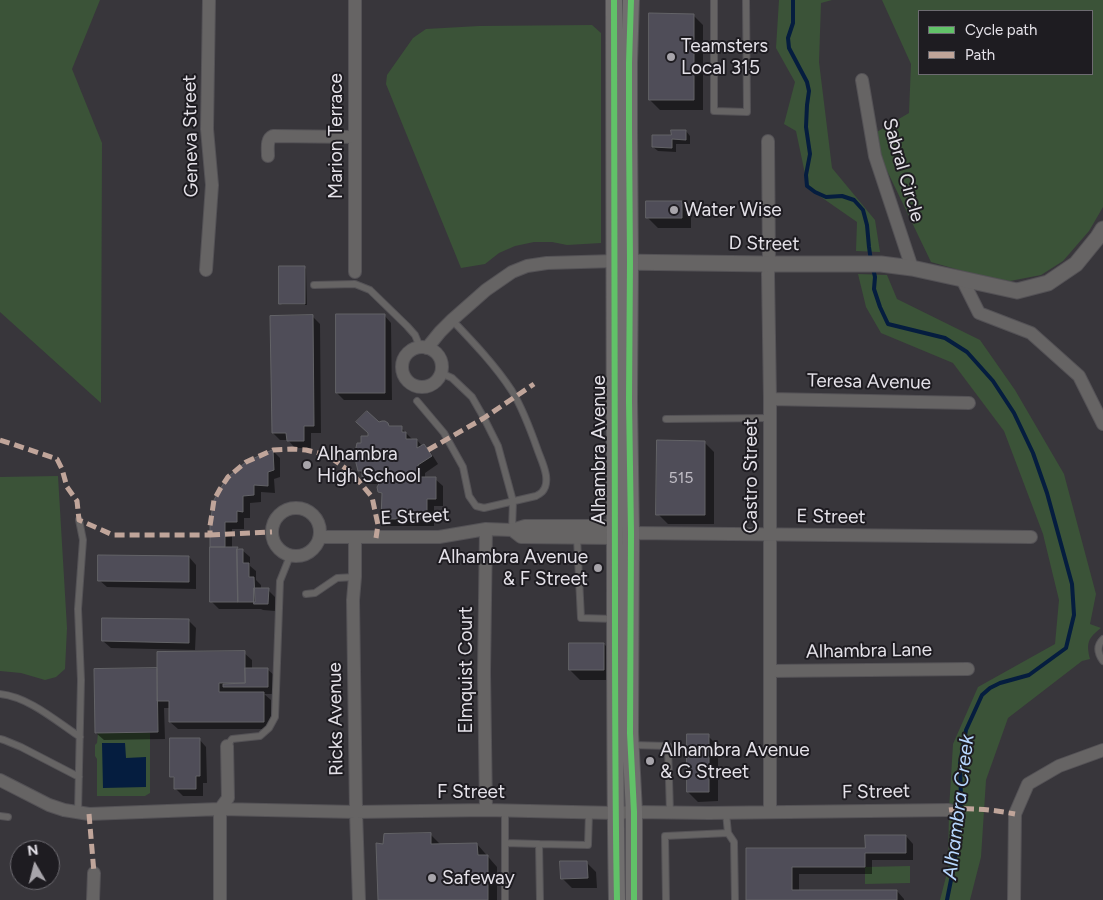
<!DOCTYPE html>
<style>
body{margin:0}
#map{position:relative;width:1103px;height:900px;overflow:hidden;background:#38363b;font-family:Figtree,sans-serif}
canvas{display:block}
.legend{position:absolute;left:918px;top:10px;width:175px;height:65px;box-sizing:border-box;background:#1e1c21;border:1px solid #6d6b71;margin:0;padding:6px 9px;list-style:none;font-size:15px;color:#e4e1e8}
.legend li{display:flex;align-items:center;gap:10px;height:25px}
.legend b{width:25px;border:1px solid #6d6b71}
.north{position:absolute;left:10px;top:840px;width:50px;height:50px;box-sizing:border-box;background:#1e1c21;border:1px solid #6d6b71;border-radius:50%;rotate:352deg;font-size:14px;font-weight:700;line-height:20px;text-align:center;color:#e4e1e8}
.north::after{content:'';display:block;margin:auto;width:18px;height:22px;background:#a8a5ab;clip-path:polygon(50% 0,100% 100%,50% 72%,0 100%)}
</style>
<div id="map">
<canvas width="1103" height="900"></canvas>
<ul class="legend">
<li><b style="height:6px;background:#61c268"></b>Cycle path</li>
<li><b style="height:6px;background:#c0a59a"></b>Path</li>
</ul>
<div class="north">N</div>
</div>
<script>
const g = document.querySelector('canvas').getContext('2d');
g.lineJoin = 'round';
function paint(path, color) {
  g.fillStyle = color;
  g.fill(path, 'evenodd');
}
function trace(path, color, width, dash) {
  g.strokeStyle = color;
  g.lineWidth = width;
  g.lineCap = dash ? 'butt' : 'round';
  g.setLineDash(dash || []);
  g.stroke(path);
}
function label(font, color, halo, rows, align = 'center') {
  g.font = font + ' Figtree,sans-serif';
  g.lineWidth = 4;
  g.setLineDash([]);
  g.textBaseline = 'middle';
  g.strokeStyle = halo;
  g.fillStyle = color;
  for (const [text, x, y, turn = 0] of rows) {
    g.save();
    g.translate(x, y);
    g.rotate((+turn || 0) * Math.PI / 180);
    g.textAlign = isNaN(turn) ? turn : align;
    if (halo) g.strokeText(text, 0, 0);
    g.fillText(text, 0, 0);
    g.restore();
  }
}
paint(new Path2D(`
 M0 0H100L72 69 102 143 101 403 0 312Z
 M779 0H832L821 3 819 62 832 168 875 220 880 252 856 251 857 222 808 188 796 131 784 124 795 82 776 48Z
 M882 0H1103V207L1089 231 1063 261 1041 275 1010 281 977 275 931 262 879 154 875 133 909 113 911 64ZM919 11H1092V74H919Z
 M592 25 601 33V243L567 245 552 242H534L515 246 499 253 485 264 461 268 386 84 387 75 413 38 426 29 479 26Z
 M858 274 887 275 897 299 980 340 1015 390 1064 474 1096 594 1090 624 1101 628C1088 638 1086 643 1090 659L1082 661 1008 718 986 780 981 857 970 900H940L948 869 949 810 953 744 978 687 1055 644 1059 600 1043 534 1004 431 953 363 881 333 866 307Z
 M58 476 67 628 65 669 56 677 45 680 21 673 0 671V477Z
 M98 733H150V793L145 796H97V759L95 756V745L97 743Z
 M910 866V883L865 884V867Z`), '#3b5338');
paint(new Path2D(`
 M102 743H125L126 758 146 757V787L103 788Z`), '#051d3f');
paint(new Path2D(`
 M693 15 703 25V110H660L650 100Z
 M686 131 690 136V144H676V152L658 151 653 147 672 137Z
 M681 202 691 212V228H658L648 218Z
 M304 267 306 269 307 305H282L280 303Z
 M384 315 391 323 392 400H344L337 393Z
 M312 316 320 324 321 433H311V448H295L288 440H280L273 433Z
 M379 423 390 428H401L413 440H417L422 446 424 445 431 453 438 464 425 473V479H435L443 486V506H434V526H390L383 518V494L380 491V484H370L359 471 362 444 369 437Z
 M704 442 714 452V524H668L658 514Z
 M273 451 280 458V477L274 479 275 493 261 492V502L250 503V518H244V529H232V548H238L240 550H242L250 557V566L256 571V580L261 585V590H268L275 597V611L263 610 261 609H219L212 602 211 526 246 463Z
 M189 557 196 565V589L107 587 99 580Z
 M188 620 196 628 195 650 111 648 103 641Z
 M604 644 614 654V680H580L570 670Z
 M244 653 252 660V669H267L275 676V694H264L271 700V729H178L170 722V708H164L165 739 104 740 96 733 158 669Z
 M708 736 718 746V801L698 802 688 792Z
 M199 739 206 747 207 783H203V796H183L175 788V780L172 776Z
 M431 835 441 845 477 844 497 867V900H379L384 845Z
 M906 836 913 844V860H872V874H799V891H897L904 899V900H747V850L866 849Z
 M586 862 596 872 597 888H572L562 878Z`), '#0007');
trace(new Path2D(`
 M793 0V23L788 38 789 48 807 82 809 91 807 105 806 127 810 154 806 175 807 186 815 192 826 197 842 196 854 200 863 210 867 225 869 247 871 261
 M873 268 875 277 874 289 880 307 888 324 945 338 967 352 993 381 1014 413 1033 453 1047 493 1072 584 1074 615 1066 648 1029 675 1000 683 990 688 982 695 966 730 960 764 961 798 960 820 954 865 947 900`), '#051d3f', 4);
const building = new Path2D(`
 M649 13 694 14V100H649Z
 M671 130H686V140L672 139V148L652 147V135H671Z
 M646 201H682V218H646Z
 M279 266H305V304H279Z
 M336 314H385V393H336Z
 M313 315 314 426H304V441H287L286 433H272L270 316Z
 M367 411 379 422 382 421H385L388 423 389 426H402V432H406V439H417V448L424 444 432 456 418 465V477H436V499H427V519H381L382 493 378 492 377 487 380 482 384 481V477H362V471H358L356 463 355 452 357 443H361V436H368V433L356 422Z
 M657 440 705 441V515H656Z
 M273 450 274 470 268 472V486L254 485V495L243 496V512L237 511V522H225V547H210V526L212 511 214 500 220 489 228 477 246 462Z
 M210 547H238L237 549 238 602H210Z
 M237 549H243V563H249V577H254L255 602H238Z
 M98 555 189 556V582L98 581Z
 M254 588H269L268 604H254Z
 M102 618 189 619V643L102 641Z
 M569 643H604V670H569Z
 M245 651V683H219V692H264V722H169V701H157V652Z
 M157 668 158 732 95 733 94 669Z
 M245 668H268V687H223V684L245 683Z
 M687 734H709V792H687Z
 M170 738H200V776H196V789H174V777H170Z
 M431 833V844L477 843 478 855H488V900H378L376 843 383 844 384 834Z
 M865 835H906V853H865V867H792V890H897V900H746V848H865Z
 M560 861H587L588 878 561 879Z`);
paint(building, '#4f4d58');
trace(building, '#636367', 1);
const service = new Path2D(`
 M714 0V111L747 112 746 0
 M314 285 355 284 370 290 407 326 415 335 420 347
 M441 373 452 378 472 397 484 418 498 446 513 501 512 530
 M417 401 444 433 463 467 469 496 476 506 484 508 536 496C538 495 541 493 542 492 552 481 542 462 538 451 531 431 523 409 512 391 495 365 473 342 452 320
 M666 419 770 418
 M577 538 581 618 615 619
 M306 594 315 593 337 578 355 577
 M1103 639C1096 646 1098 654 1103 661
 M0 694C29 697 56 721 80 737
 M0 739 4 740 21 747 79 777
 M632 745 668 746 670 813
 M227 746 232 739 260 736 269 728 275 717 280 581 290 556
 M505 811V900
 M78 812 81 680 78 609 83 540 79 520
 M726 813 728 833 734 842 735 900
 M0 816 8 817
 M505 843 539 844
 M540 900 539 844 588 845 589 813
 M666 900 665 836 728 833`);
const minor = new Path2D(`
 M862 80 875 156 912 268
 M768 141 769 264 768 274 770 399V812
 M268 156C268 149 266 139 273 136L355 137
 M206 270 212 185 207 129 209 0
 M355 272V0
 M962 279 979 313 1031 333 1079 376 1103 424
 M402 367a20 20 0 1 1 40 0a20 20 0 1 1-40 0Z
 M427 348 440 332 452 320 486 290 512 272 527 266 547 263 615 261
 M770 399 969 403
 M272 532a24 24 0 1 1 48 0a24 24 0 1 1-48 0Z
 M512 530 521 537 614 538 631 533 1031 537
 M320 537H439L486 529 512 530 525 526H614L623 530
 M355 538V577L353 600 356 812 359 900
 M770 671 968 669
 M0 780 49 805 64 810 89 814 220 809 356 812 486 810 615 813 634 812 709 813 949 810
 M486 810 484 672 486 529
 M93 900 94 873
 M220 900V809L228 798 227 746
 M1014 900 1015 814 1028 784 1059 766 1103 750`);
const tertiary = new Path2D(`
 M619 262 769 264H881L912 268 1017 291 1048 283 1076 264 1098 237 1103 229`);
const secondary = new Path2D(`
 M614 0C615 197 614 395 615 592 615 695 615 797 617 900
 M631 0 629 63V128L630 262 629 400 631 533 630 733 634 812V900`);
trace(service, '#545256', 8);
trace(minor, '#545256', 14);
trace(tertiary, '#545256', 17);
trace(secondary, '#545256', 18);
trace(service, '#666464', 6);
trace(minor, '#666464', 12);
trace(tertiary, '#666464', 15);
trace(secondary, '#706e6e', 16);
trace(new Path2D(`
 M0 440 57 459 62 469 67 487 77 501 79 520 113 535H210V526L214 500 220 489 228 477 246 462 273 450 292 449 306 450 327 455 352 473 372 497 378 525 376 538
 M428 450 484 418 534 384
 M210 535 272 532
 M949 810C972 807 993 810 1015 814
 M89 814 94 873`), '#c0a59a', 5, [10, 5]);
trace(new Path2D(`
 M614 0C615 197 614 395 615 592 615 695 615 797 617 900
 M631 0 629 63V128L630 262 629 400 631 533 630 733 634 812V900`), '#61c268', 6);
for (const [x, y, r, color] of [
 [671,57,5,"#a8a5ab"],
 [674,210,5,"#a8a5ab"],
 [307,465,5,"#a8a5ab"],
 [598,568,5,"#a8a5ab"],
 [650,761,5,"#a8a5ab"],
 [432,878,5,"#a8a5ab"]
]) {
  const dot = new Path2D();
  dot.arc(x, y, r, 0, 2 * Math.PI);
  g.fillStyle = color;
  g.fill(dot);
  trace(dot, '#1e1c21', 2);
}
label('16px', '#bfbcc4', null, [
 ["515",681,478]
]);
label('19px', '#e4e1e8', '#1e1c21', [
 ["Teamsters",681,46],
 ["Local 315",681,68],
 ["Water Wise",684,210],
 ["Alhambra",317,454],
 ["High School",317,476],
 ["Alhambra Avenue",588,557,"right"],
 ["& F Street",588,579,"right"],
 ["Alhambra Avenue",660,750],
 ["& G Street",660,772],
 ["Safeway",442,878]
], 'left');
label('19px', '#e4e1e8', '#1e1c21', [
 ["Geneva Street",191,136,-91],
 ["Marion Terrace",336,136,-90],
 ["Sabral Circle",903,170,74],
 ["D Street",764,244,1],
 ["Teresa Avenue",869,382,1],
 ["Alhambra Avenue",599,450,-90],
 ["Castro Street",751,476,-90],
 ["E Street",415,517,-3],
 ["E Street",831,517,1],
 ["Alhambra Lane",869,651,-1],
 ["Elmquist Court",466,670,-90],
 ["Ricks Avenue",336,719,-91],
 ["F Street",471,792],
 ["F Street",876,792,-1]
]);
label('italic 20px', '#b7d7ff', '#1e1c21', [
 ["Alhambra Creek",959,807,-83]
]);
</script>
